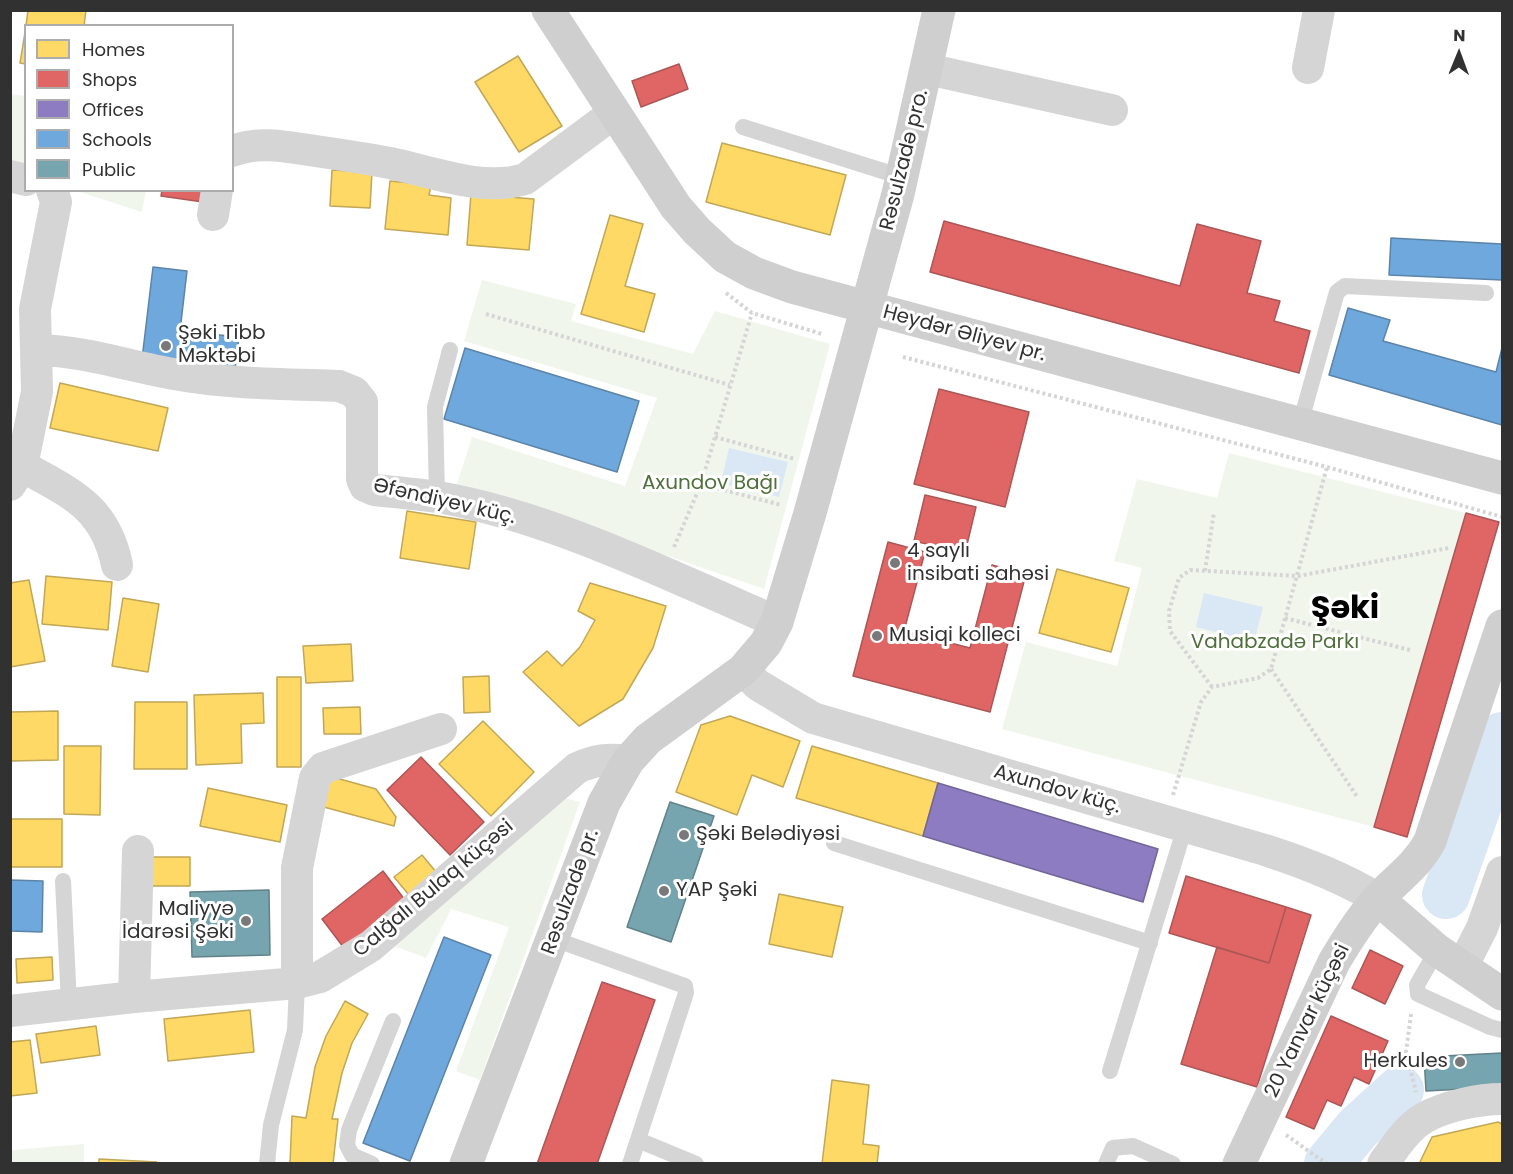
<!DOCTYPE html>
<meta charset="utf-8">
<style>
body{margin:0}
#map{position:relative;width:1513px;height:1174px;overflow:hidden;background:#fff;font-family:Poppins,sans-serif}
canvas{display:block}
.frame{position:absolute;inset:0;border:12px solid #313131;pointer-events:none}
.legend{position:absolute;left:24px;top:24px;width:210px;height:168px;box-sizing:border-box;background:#fff;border:2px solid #adadad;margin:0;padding:8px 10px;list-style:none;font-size:18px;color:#313131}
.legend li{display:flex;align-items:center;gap:12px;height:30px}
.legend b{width:30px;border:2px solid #adadad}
.north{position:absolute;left:1429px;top:24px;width:60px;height:60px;-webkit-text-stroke:4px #fff;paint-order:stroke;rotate:1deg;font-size:16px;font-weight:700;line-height:24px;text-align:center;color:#313131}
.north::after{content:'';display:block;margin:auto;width:21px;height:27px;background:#313131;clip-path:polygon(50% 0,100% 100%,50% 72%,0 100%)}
</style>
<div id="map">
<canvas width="1513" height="1174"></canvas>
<div class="frame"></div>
<ul class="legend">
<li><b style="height:16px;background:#ffd966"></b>Homes</li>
<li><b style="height:16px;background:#e06666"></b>Shops</li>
<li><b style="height:16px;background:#8e7cc3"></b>Offices</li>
<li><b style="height:16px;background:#6fa8dc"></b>Schools</li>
<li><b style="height:16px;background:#76a5af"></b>Public</li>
</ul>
<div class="north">N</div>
</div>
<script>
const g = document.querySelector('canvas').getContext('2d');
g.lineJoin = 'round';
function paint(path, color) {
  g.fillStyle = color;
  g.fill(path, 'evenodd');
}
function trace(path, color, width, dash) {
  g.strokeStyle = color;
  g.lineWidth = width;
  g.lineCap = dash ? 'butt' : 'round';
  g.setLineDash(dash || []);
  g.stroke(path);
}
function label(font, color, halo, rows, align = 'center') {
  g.font = font + ' Poppins,sans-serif';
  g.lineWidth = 6;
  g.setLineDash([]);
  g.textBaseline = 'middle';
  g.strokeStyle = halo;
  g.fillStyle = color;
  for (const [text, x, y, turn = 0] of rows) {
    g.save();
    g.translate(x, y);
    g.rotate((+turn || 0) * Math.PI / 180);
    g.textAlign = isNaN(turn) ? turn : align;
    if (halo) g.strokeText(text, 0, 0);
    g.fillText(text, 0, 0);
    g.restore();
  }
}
paint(new Path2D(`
 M11 94 25 96V174L11 169Z
 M77 191H146L142 212Z
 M482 280 576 304 571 321 693 354 715 311 830 344 764 589 668 556 455 490 472 437 625 486 657 398 464 341Z
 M1229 453 1466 513 1374 827 1002 729 1026 642 1117 666 1142 568 1114 561 1137 479 1217 498Z
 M565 798 580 802 480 1080 456 1071 509 927 451 909 426 958 394 946Z
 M84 1144V1163H11V1150Z`), '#f1f6ed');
paint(new Path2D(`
 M729 448 788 462 779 497 721 483Z
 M1204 593 1263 607 1254 642 1196 627Z`), '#dae7f4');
const homes = new Path2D(`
 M28 10H86L84 26H26Z
 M26 26V64L20 63Z
 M518 56 562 126 519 152 475 82Z
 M722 143 846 175 830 235 706 202Z
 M332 170 372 172 370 208 330 206Z
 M390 181 431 185 429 195 451 198 448 235 385 229Z
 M471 194 534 199 529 250 467 245Z
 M610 215 643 224 625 286 655 294 644 332 581 314Z
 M60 383 168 408 158 451 50 428Z
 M407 511 476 522 469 569 400 558Z
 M1057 569 1129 588 1111 652 1039 633Z
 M46 576 112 582 108 630 42 624Z
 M29 580 45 661 10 667V583Z
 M590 583 666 606 653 648 623 699 579 726 523 672 547 651 562 666 580 647 595 620 578 611Z
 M123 598 159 604 148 672 112 666Z
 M351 644 353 681 306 683 303 646Z
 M489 676 490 712 464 713 463 677Z
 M277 677H301V767H277Z
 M263 693 264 723 241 724 242 763 196 765 194 695Z
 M135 702H187V769H134Z
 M360 707 361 734H324L323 708Z
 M58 711V760L10 761V712Z
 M730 716 800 741 783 787 752 775 737 815 676 792 701 725Z
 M483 721 534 772 491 816 439 764Z
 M64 746H101L100 815 64 814Z
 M812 746 938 783 923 836 796 798Z
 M329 776 376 789 396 817 394 826 320 806Z
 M208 788 287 805 280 842 200 826Z
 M10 819H62V867H10Z
 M422 855 437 873 409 895 394 877Z
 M143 857H190V886H143Z
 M779 894 843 907 832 957 769 944Z
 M52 957 53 980 17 983 16 959Z
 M345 1001 368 1014 352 1043 342 1073 332 1119H338L333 1164H290L292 1116 306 1118 315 1067 326 1036Z
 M250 1010 254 1052 168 1061 164 1019Z
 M96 1026 100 1055 41 1063 36 1034Z
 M30 1040 37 1093 10 1096V1042Z
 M832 1080 869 1085 863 1144 879 1146 877 1164H822Z
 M1498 1122 1502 1124V1164H1419L1432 1137Z
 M99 1159 157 1162V1164H99Z`);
paint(homes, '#ffd966');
trace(homes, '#c1a756', 1.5);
const shops = new Path2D(`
 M679 64 688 89 641 107 632 81Z
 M162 190H205L203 202 161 196Z
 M944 221 1180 286 1197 224 1261 241 1247 293 1280 301 1274 321 1310 331 1299 373 930 272Z
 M939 389 1029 412 1005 507 914 484Z
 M925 495 976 507 965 553 914 541Z
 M1466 513 1499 522 1407 837 1374 827Z
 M888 542 925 552 904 631 970 648 992 565 1026 574 990 712 853 676Z
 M421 757 484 822 450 855 387 790Z
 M383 871 405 900 344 948 322 919Z
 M1186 876 1286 907 1269 963 1169 933Z
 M1286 907 1311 915 1257 1087 1181 1064 1217 947 1269 963Z
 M1370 950 1403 966 1385 1004 1352 988Z
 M602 982 655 1000 597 1164H537Z
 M1331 1016 1388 1041 1369 1084 1354 1077 1341 1106 1327 1100 1314 1129 1286 1117Z`);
paint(shops, '#e06666');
trace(shops, '#ac5656', 1.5);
const offices = new Path2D(`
 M938 783 1158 849 1143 902 923 836Z`);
paint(offices, '#8e7cc3');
trace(offices, '#726697', 1.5);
const schools = new Path2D(`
 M1391 238 1502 244V280L1389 275Z
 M153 267 187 271 180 331 239 337 235 370 142 359Z
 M1348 308 1390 320 1383 341 1496 372 1502 348V425L1329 375Z
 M465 348 639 401 617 472 444 419Z
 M10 880 43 881 42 932 10 931Z
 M444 937 491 955 410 1161 363 1143Z`);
paint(schools, '#6fa8dc');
trace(schools, '#5c84a9', 1.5);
const public = new Path2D(`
 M670 802 714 816 671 942 627 927Z
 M269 890 270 955 192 957 190 892Z
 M1502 1053V1087L1426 1091 1424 1057Z`);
paint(public, '#76a5af');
trace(public, '#618289', 1.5);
trace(new Path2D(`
 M1446 895 1502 736
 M1328 1164 1358 1128 1400 1090`), '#dae7f4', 48);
trace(new Path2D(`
 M726 293 752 313 822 334
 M486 314 730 385
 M903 357 1327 467 1502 517
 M715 437 795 459
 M701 484 781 505
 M674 547 701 484 752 313
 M1205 571 1214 512
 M1285 618 1410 650
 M1271 669 1358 798
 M1212 687 1170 631 1169 611 1179 578 1190 570 1298 576 1449 548
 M1173 795 1201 702 1212 687 1258 678 1271 669 1327 467
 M1411 1014 1406 1052 1416 1092
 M1286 1135 1327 1164`), '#d5d5d5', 4, [3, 3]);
trace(new Path2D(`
 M743 127 902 177
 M1300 424 1337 292 1345 286 1486 293
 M437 497 435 407 450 350
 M834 843 1150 943
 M63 881 69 1003
 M554 939 685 986 686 993 630 1164
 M1437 950 1417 985 1418 994 1490 1027 1502 1030
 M1110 1071 1185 827
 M638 1140 696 1164
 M267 1164 271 1125 295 1030 297 983
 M372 1164 352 1155 347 1145 349 1130 393 1021
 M1106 1164 1113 1148 1133 1146 1173 1164`), '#d5d5d5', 16);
trace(new Path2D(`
 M1308 68 1319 10
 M927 69 1112 110
 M232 151C257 141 283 146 309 150 336 154 363 158 390 163 432 172 483 192 525 179L614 113
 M10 176 26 180
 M213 215 217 190
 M38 350C84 351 128 366 174 374 228 384 284 384 339 386L354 392 362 402V479L365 486 374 490C395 492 417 494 438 497 553 517 670 576 777 622
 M22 466C70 493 105 506 117 565
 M10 485 22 466 37 392 35 309 56 202 52 190
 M743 670 758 685 813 718 1265 850C1305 863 1342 877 1378 899
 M1462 967 1482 928 1502 872
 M297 983V868L315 778 323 768 441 729
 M134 997 138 851
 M10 1011 134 997 297 983 320 977 371 946 577 768C595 760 608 758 628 761
 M1383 1164C1394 1148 1407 1128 1424 1118 1445 1106 1479 1099 1502 1099`), '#d5d5d5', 32);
trace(new Path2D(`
 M548 10 676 207 697 231 725 257 754 273 792 287 1502 478
 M1378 899 1437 950 1502 994
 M466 1164 604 803 628 761 648 739 743 670 766 643 777 622 810 513 898 194 939 10
 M1239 1164 1334 962C1347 940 1360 919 1377 900 1395 880 1417 866 1430 841L1502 626`), '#cfcfcf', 33);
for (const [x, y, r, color] of [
 [166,346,6,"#797979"],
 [895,563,6,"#797979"],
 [877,636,6,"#797979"],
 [684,835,6,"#797979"],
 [664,891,6,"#797979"],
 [246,921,6,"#797979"],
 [1460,1062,6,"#797979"]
]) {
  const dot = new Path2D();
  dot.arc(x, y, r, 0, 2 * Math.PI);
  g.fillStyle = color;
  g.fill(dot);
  trace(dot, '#fff', 2);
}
label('20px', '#313131', '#fff', [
 ["Rəsulzadə pro.",905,160,-76],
 ["Heydər Əliyev pr.",964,334,15],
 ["Əfəndiyev küç.",444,502,13],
 ["Axundov küç.",1057,790,16],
 ["Calğalı Bulaq küçəsi",434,889,-40],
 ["Rəsulzadə pr.",571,892,-70],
 ["20 Yanvar küçəsi",1308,1021,-64]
]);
label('20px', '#313131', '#fff', [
 ["Şəki Tibb",178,334],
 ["Məktəbi",178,357],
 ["4 saylı",907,552],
 ["insibati sahəsi",907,575],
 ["Musiqi kolleci",889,636],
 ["Şəki Belədiyəsi",696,835],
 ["YAP Şəki",676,891],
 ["Maliyyə",234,910,"right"],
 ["İdarəsi Şəki",234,933,"right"],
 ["Herkules",1448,1062,"right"]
], 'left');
label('20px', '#4f703a', '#fff', [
 ["Axundov Bağı",710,484],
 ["Vahabzadə Parkı",1275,643]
]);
label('bold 32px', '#000', '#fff', [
 ["Şəki",1345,610]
]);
</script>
